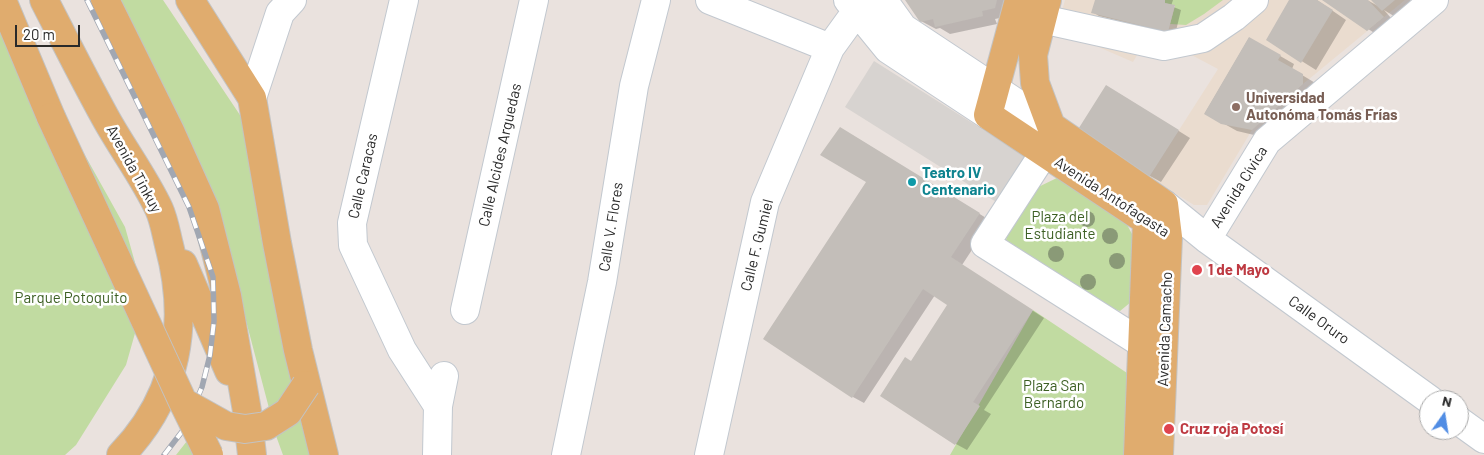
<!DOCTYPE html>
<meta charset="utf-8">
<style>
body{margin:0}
#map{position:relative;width:1484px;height:455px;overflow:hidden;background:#eae2de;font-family:Barlow,sans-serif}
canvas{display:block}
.north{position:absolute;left:1419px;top:390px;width:50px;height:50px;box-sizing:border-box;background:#fff;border:1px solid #aaa;border-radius:50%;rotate:13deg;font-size:14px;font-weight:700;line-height:20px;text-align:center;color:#2a2a2a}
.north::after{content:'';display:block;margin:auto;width:18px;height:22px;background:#518de4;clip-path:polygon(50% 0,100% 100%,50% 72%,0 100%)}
.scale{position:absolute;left:15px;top:25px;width:65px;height:22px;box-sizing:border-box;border:2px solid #2a2a2a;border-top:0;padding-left:6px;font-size:15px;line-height:18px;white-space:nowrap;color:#2a2a2a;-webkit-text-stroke:4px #fff;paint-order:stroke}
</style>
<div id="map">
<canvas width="1484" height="455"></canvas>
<div class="north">N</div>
<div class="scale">20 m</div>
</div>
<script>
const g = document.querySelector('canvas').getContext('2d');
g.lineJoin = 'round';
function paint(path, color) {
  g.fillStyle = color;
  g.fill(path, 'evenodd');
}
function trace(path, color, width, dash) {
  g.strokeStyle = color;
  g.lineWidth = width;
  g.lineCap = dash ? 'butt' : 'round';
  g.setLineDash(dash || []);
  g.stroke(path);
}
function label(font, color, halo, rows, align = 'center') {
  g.font = font + ' Barlow,sans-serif';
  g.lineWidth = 5;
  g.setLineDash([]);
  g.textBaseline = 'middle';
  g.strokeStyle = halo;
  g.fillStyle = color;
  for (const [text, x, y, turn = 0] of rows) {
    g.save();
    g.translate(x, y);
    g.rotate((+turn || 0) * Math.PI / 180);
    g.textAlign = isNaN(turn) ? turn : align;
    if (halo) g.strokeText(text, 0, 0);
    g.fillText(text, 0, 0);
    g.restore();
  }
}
paint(new Path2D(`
 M1065 0H1405L1303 84 1252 130 1207 205H1194L1149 177 1218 69 1184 51 1164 59 1142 47 1133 62 1057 29Z`), '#eadccf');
paint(new Path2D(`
 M115 0H163L252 133V179L297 383 270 412 215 203Z
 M1165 0H1223L1204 14 1186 25 1170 24 1175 6 1165 3Z
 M0 31 62 114 125 227 145 298 126 365 76 445 65 455H0Z
 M1061 176 1123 217 1133 236 1131 302 1120 311 1108 307 1006 240 1014 212 1030 191Z
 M1033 310 1127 373 1125 455H950Z
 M302 406 316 455H283L275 433Z
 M187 441 193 455H176Z`), '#c1dba1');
paint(new Path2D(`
 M874 61 1031 160 1001 205 845 107Z`), '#d7d3d0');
paint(new Path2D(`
 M907 0H1013L1009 16 995 19 997 24 950 34 940 28 936 29 921 21Z
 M1096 0H1173L1171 6 1181 10 1175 35 1099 16 1093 12Z
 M1290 0H1317L1346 20 1316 70 1268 40Z
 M1324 0H1367L1378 6 1373 0H1410L1413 4 1397 18 1384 10 1398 26 1382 38Z
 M1249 38 1294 64 1292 69 1317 84 1267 138 1237 131 1205 113Z
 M1118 93 1190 138 1161 182 1150 176Z
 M852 135 991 221 962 265 1044 318 984 410 991 414 967 450 956 444 911 362 949 304 935 295 864 403 853 397 868 181Z`), '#0003');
paint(new Path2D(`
 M905 0H997L995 8 982 11 983 16 935 27 933 19 920 22Z
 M1095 0H1165V3L1175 5 1168 32 1091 13Z
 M1289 0H1317L1333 10 1301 63 1266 40Z
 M1322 0H1368L1384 17 1367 31Z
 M1371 0H1395L1382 11Z
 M1249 37 1281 55 1278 60 1303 74V84L1252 130 1221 124 1204 114Z
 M1106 85 1179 130 1149 177 1077 131Z
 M840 127 980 213 951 257 1033 310 973 402 980 406 955 445 880 396 905 357 911 361 947 305 923 289 852 398 763 339 866 182 820 155Z`), '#c3beb9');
const minor = new Path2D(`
 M404 0 352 223 353 245 402 350 438 406 437 455
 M710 0 830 48
 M848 0 888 49 988 115
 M883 0 903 28 1051 126
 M1042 19 1164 46 1203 38 1234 17 1254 0
 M252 98 280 13 292 0
 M1044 153 985 244 1143 344
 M1164 204 1207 239 1430 400
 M1207 239 1267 141 1434 0
 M465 310 534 0
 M438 406 444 376
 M1459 421 1484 439
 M566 455 602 282 634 86 656 0
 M709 455 765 202 830 48 856 12 873 0`);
const major = new Path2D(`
 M2 0 51 117
 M44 0C64 39 84 79 105 117 122 148 144 177 159 209 164 220 166 233 169 245 190 323 178 396 121 455
 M105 0 170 131 205 209 227 296 247 411 252 455
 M190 0 252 98 277 243 298 350 324 455
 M1019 0 988 115 1147 221 1168 237
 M1047 0 1033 55 1035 83 1051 126 1164 204 1168 237 1159 455
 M183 264 229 371
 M1138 455 1147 221`);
trace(minor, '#c2c8cf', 30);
trace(major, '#c3c3c3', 30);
trace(minor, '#fff', 28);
trace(major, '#e0ac6e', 28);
const rail = new Path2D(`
 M87 0 189 207 213 277 214 321 210 355 202 387 184 429 164 455`);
trace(rail, '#a1a7b2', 5.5);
trace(rail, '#fff', 4, [11]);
const majorBridge = new Path2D(`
 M51 117 183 402 209 455
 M183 402 226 426 245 429 266 426 288 412 306 385`);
trace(majorBridge, '#c3c3c3', 30, []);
trace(majorBridge, '#e0ac6e', 28);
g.fillStyle = '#8a9a77';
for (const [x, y] of [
 [1087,219],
 [1110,236],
 [1056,254],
 [1117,261],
 [1088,282]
]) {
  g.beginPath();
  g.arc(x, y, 8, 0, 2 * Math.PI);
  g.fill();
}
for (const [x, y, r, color] of [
 [1236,107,5,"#8d6e63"],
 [912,182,5,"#0f9aa8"],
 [1197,270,6,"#e0444e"],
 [1169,429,6,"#e0444e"]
]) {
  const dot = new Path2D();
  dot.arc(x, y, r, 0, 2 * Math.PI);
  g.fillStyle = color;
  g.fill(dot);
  trace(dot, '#fff', 2);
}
label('bold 15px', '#785e54', '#fff', [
 ["Universidad",1246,98],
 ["Autonóma Tomás Frías",1246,115]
], 'left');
label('15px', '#2a2a2a', '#fff', [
 ["Calle Alcides Arguedas",500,155,-77],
 ["Avenida Tinkuy",134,169,61],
 ["Calle Caracas",363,176,-77],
 ["Avenida Cívica",1239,187,-58],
 ["Avenida Antofagasta",1112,197,33],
 ["Calle V. Flores",611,227,-81],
 ["Calle F. Gumiel",757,245,-76],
 ["Calle Oruro",1319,320,36],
 ["Avenida Camacho",1165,329,-88]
]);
label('bold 15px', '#0d838f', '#fff', [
 ["Teatro IV",922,173],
 ["Centenario",922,190]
], 'left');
label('15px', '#3c5f23', '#fff', [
 ["Plaza del",1060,217],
 ["Estudiante",1060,234],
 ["Parque Potoquito",71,298],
 ["Plaza San",1054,386],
 ["Bernardo",1054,403]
]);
label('bold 15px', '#be3a42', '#fff', [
 ["1 de Mayo",1208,270],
 ["Cruz roja Potosí",1180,429]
], 'left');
</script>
